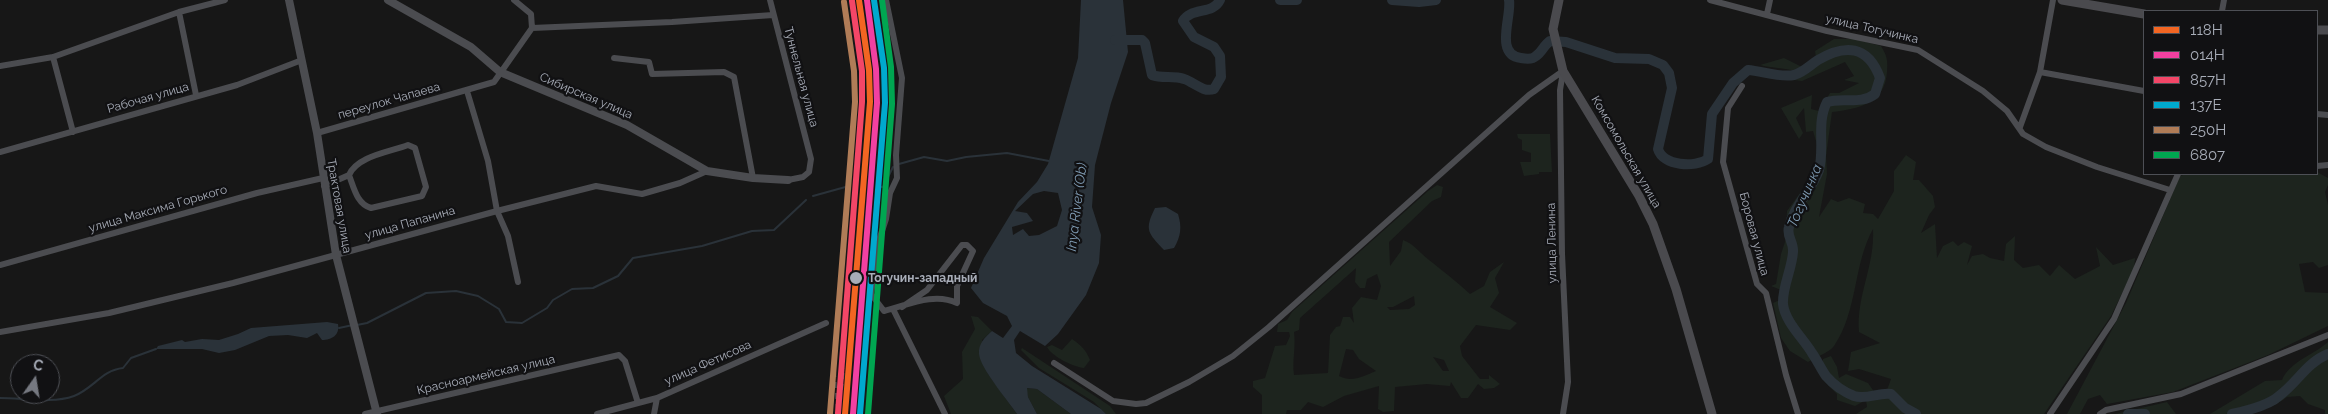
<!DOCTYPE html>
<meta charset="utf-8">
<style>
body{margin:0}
#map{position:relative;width:2328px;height:414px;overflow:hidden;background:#171717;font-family:Raleway,sans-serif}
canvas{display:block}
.legend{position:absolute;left:2143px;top:10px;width:175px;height:165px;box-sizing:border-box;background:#111113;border:1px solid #4d4f55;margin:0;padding:6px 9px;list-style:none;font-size:15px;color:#a8adb8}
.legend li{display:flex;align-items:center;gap:10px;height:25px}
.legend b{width:25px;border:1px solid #4d4f55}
.north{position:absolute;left:10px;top:354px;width:50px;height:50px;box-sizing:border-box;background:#111113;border:1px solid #4d4f55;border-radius:50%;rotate:13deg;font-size:14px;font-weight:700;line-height:20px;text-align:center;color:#a8adb8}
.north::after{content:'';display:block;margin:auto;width:18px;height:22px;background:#757880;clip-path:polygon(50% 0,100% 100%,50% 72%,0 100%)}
</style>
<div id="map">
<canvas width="2328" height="414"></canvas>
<ul class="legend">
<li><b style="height:6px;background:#f26522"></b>118Н</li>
<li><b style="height:6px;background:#f240a1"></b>014Н</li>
<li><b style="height:6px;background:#f34667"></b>857Н</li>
<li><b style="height:6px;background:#00a9ce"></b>137Е</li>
<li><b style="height:6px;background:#b07c57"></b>250Н</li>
<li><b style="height:6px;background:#00a651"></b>6807</li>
</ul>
<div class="north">С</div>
</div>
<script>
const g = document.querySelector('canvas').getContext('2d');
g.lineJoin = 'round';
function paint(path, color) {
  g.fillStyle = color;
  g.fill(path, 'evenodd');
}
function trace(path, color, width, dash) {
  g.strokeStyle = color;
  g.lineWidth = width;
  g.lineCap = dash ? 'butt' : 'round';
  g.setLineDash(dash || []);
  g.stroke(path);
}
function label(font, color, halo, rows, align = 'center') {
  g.font = font + ' Raleway,sans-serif';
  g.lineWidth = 4.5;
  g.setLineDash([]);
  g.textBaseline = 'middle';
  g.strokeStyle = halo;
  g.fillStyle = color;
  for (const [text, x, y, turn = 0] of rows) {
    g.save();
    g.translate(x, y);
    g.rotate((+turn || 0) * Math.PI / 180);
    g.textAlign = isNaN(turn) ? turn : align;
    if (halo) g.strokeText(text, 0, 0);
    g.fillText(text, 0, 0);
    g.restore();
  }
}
paint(new Path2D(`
 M1834 39H1854L1881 46C1887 56 1888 60 1887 72 1885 103 1859 109 1832 112L1826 156 1827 174 1819 217 1831 199 1838 202 1849 198 1865 204 1863 213 1873 214 1878 219 1894 191V171L1906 155 1916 162 1913 180H1919L1933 196 1935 207 1929 215 1921 233 1935 224 1937 258 1943 246 1953 241 1958 246 1964 242 1972 246 1967 265 1972 256 1983 254 1990 258 2004 261 2006 244 2015 236 2014 260 2023 268 2039 265 2050 276 2059 265 2075 279 2100 266 2096 247 2113 265 2135 258 2134 269 2111 316 2044 414H1856L1867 407 1866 400 1855 406 1837 400V394L1822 379 1823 359 1831 356 1837 367 1839 378 1846 374 1868 383 1875 393 1887 390 1891 379 1859 369 1848 371 1851 352 1880 343 1859 332C1856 296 1875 266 1873 229 1853 265 1858 311 1834 346 1829 353 1815 357 1808 362L1790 351 1781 338 1773 303 1782 299 1781 290 1771 286 1776 284 1781 254 1786 239 1787 211 1805 186 1815 190 1823 164 1813 131 1806 132 1804 108 1796 118 1803 133 1799 139 1781 108 1812 95 1811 109 1819 111 1830 93H1839L1859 83 1844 80 1854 76 1845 62 1802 81 1786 79 1801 74C1791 67 1773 69 1760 65L1784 58 1806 69 1816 57 1815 51Z
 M1517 134H1550L1552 172H1539V174L1524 176 1520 162H1531V153L1522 150V140L1518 138Z
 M2317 172 2328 178V185L2325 192 2328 205V265L2319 268 2313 262 2299 264 2305 292 2328 293V326L2268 355 2173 392 2107 404 2100 395 2088 399 2080 414H2067L2126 303 2180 176 2186 174Z
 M1437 185 1443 187 1441 197 1432 201 1389 242 1390 266 1401 251 1403 240C1414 244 1420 253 1429 260 1443 271 1456 281 1470 294L1484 286 1490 272 1504 262 1495 278 1499 293 1490 307 1517 323 1510 330 1476 325 1460 346 1462 356 1480 379H1489V375L1500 384 1494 388 1484 389 1478 384 1468 398H1461L1451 382 1450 386 1427 384 1395 387 1394 411 1383 412 1378 409 1379 386 1344 396 1323 407 1308 402 1301 410H1287L1286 414H1262V395L1253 387V381L1265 378 1275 346 1286 345 1290 336 1289 332H1277L1278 324 1287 320 1292 312 1428 191ZM1356 268 1355 282 1360 288H1365L1367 279 1377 274 1381 286 1377 300 1361 297 1352 308 1354 323 1350 317H1343L1340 326 1336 327 1330 335 1328 373 1294 375C1292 360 1296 348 1294 332L1299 330 1300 318ZM1414 296 1415 305 1409 309 1390 310 1387 307H1393ZM1346 349 1353 350 1359 359 1376 371C1364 376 1352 383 1339 376ZM1433 357 1444 360 1449 371H1443Z
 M971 316 978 317 992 331 982 340 988 374 1017 414H951L944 396 963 379 962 352 975 329Z
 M1072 339C1081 345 1086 350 1090 360L1084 368C1074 367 1052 357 1047 347L1052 345 1062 350Z
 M2328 342V414H2325V410L2308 404 2300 396 2287 397C2266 414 2238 414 2210 414L2265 381 2282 380C2290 361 2314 355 2328 342Z
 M1022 348 1110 406 1116 414H1106L1094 402 1039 368 1021 350Z
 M1026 388 1037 389 1071 414H1037L1028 397Z
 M2167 402 2176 414H2115Z`), '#1d241e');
paint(new Path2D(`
 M1081 0H1123L1128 52 1111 103 1095 165 1092 207 1101 235 1099 263 1086 295 1058 334 1045 346 1020 331 1014 340 1016 353 1032 366 1101 409 1106 414H1071L1037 389 1027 388 1028 397 1037 414H1017C1009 402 980 368 979 354 978 344 985 337 992 331L1003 338 1012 326 1007 316 983 303 971 288 984 258 1018 202 1037 182 1048 164 1078 58ZM1044 191 1058 193 1062 210 1057 226 1039 235 1029 236 1023 229 1013 235 1012 227 1033 221 1027 213 1015 211 1033 194Z
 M1166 207 1178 214C1182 227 1181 236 1174 248L1164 250C1148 233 1144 230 1155 208Z
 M327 322 338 324C340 335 332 340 322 340L317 333 307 338 288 335 269 336 235 350 219 353 202 349H156L158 346 182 340 185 342 202 339 219 340 238 334 251 328Z`), '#2a3239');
trace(new Path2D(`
 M899 164 924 157 947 161 966 157 1007 153 1049 161
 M880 187H883L893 167
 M813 196 849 186
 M357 325 367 323 426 293 456 291 478 296 499 309 506 322 522 323 547 308 553 300 572 289 593 288 618 276 633 258 702 246 752 231 774 230 806 200
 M339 328 353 325
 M0 398C23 398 52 404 74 396 93 389 102 370 123 368L131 358 156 349`), '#2a3239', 2);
trace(new Path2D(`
 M1280 0H1297
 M1392 0 1419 2 1436 0
 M1509 0C1512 16 1494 55 1521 58 1526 59 1533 59 1536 56 1542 52 1544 45 1550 41L1566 42 1615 58 1649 59 1663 65 1669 73 1672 88 1658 149C1663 166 1695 168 1708 159L1712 114 1733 83 1748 70C1762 71 1780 78 1794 75 1804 72 1810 65 1818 60 1845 44 1868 45 1880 78L1875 94C1861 105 1842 97 1827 102 1816 123 1825 148 1819 170 1812 190 1794 205 1789 227 1786 236 1794 242 1793 252 1792 269 1782 287 1783 304 1785 322 1803 338 1812 353 1817 360 1821 369 1826 376 1833 384 1844 392 1854 396 1867 400 1879 392 1891 394L1905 408 1916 414
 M1115 40H1142L1145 43 1152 75C1162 79 1174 75 1184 79 1194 82 1203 93 1214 89L1221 77 1220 56 1214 47 1194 37 1183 21C1191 7 1213 15 1220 0
 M2128 414H2145
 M2232 414C2246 411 2268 406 2279 396 2298 382 2306 363 2328 354`), '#2a3239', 10);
trace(new Path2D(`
 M770 0 811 159 809 172 803 177 788 180
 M886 0 902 78 896 155 897 178 890 193 886 219 880 237 871 294 884 311C908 305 934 292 957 303V286L973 251 967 245H962L927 290 902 307
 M1710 0 1827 31 1918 50 1983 91 2007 111 2023 134 2046 147 2097 167 2170 190
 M2222 11 2224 0
 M179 12 196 95
 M1767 14 1770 0
 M532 28 672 22 773 15
 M53 57 73 132
 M614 58 649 62 652 74 724 72 734 77 753 178
 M0 66 53 57 179 12 225 0
 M1563 72 1560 90 1562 254 1568 382 1563 414
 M2040 72 2144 91
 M1742 86 1728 108 1723 162 1757 284 1766 293 1786 375 1798 414
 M467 91 488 161 497 211 508 236 518 282
 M2317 114 2328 115
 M2020 127 2040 72 2053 0
 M317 133 494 82 532 28 531 14 514 0
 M408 145 415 148 426 187 422 196 371 208C357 204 354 188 349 175 357 156 390 152 408 145Z
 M0 152 237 85 302 60
 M2317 166 2328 165
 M324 186 349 175
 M0 265 257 193 323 178
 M893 309 945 414
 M0 332 109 313 233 283 497 211 596 186 642 194 680 183 707 171
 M1054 363 1113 401 1136 404 1146 403 1189 382 1233 356 1269 327 1529 95 1563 71
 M365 414 619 355 625 361 638 403
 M597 414 657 398 826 323
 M654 414 657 398
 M2050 414 2114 319 2178 174
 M2100 414 2106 410 2181 394 2328 335`), '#4b4c50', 6);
trace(new Path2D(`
 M289 0 317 133 336 255 377 414
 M388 0 471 47 500 72 627 125 707 171 753 178 788 180`), '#4b4c50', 8);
trace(new Path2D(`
 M1559 0 1553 29 1563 71 1639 196 1653 224 1676 289 1712 414
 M2062 0 2144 14
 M2317 30H2328`), '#4a4a4e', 9);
trace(new Path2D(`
 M834 349 837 414
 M842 390 844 368`), '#4b4c4f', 2, [6, 5]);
trace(new Path2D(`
 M845 414 870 102 869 70 859 0`), '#f26522', 6);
trace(new Path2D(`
 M853 414 877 103 876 69 867 0`), '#f240a1', 6);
trace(new Path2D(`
 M838 413 862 102V71L852 1`), '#f34667', 6);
trace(new Path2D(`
 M860 414 885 103 884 68 874 0`), '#00a9ce', 6);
trace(new Path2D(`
 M830 413 855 102 854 71 844 2`), '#b07c57', 6);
trace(new Path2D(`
 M868 414 892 104 891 67 882 0`), '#00a651', 6);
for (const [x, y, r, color] of [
 [856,278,7,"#a8adb8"]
]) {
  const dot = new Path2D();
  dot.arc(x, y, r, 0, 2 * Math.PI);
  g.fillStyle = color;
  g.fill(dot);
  trace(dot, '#111113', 2);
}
label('12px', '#a8adb8', '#111113', [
 ["улица Тогучинка",1872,29,13],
 ["Туннельная улица",801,77,75],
 ["Сибирская улица",586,96,23],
 ["Рабочая улица",148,98,-16],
 ["переулок Чапаева",389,101,-16],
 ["Комсомольская улица",1626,152,60],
 ["Трактовая улица",339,206,80],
 ["улица Максима Горького",158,209,-16],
 ["улица Папанина",410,223,-16],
 ["Боровая улица",1754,234,75],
 ["улица Ленина",1552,243,-91],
 ["улица Фетисова",708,363,-24],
 ["Красноармейская улица",486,375,-13]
]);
label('bold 12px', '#a8adb8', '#111113', [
 ["Тогучин-западный",868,278]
], 'left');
label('italic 14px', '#7f9bb3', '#111113', [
 ["Тогучинка",1805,196,-67],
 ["Inya River (Ob)",1077,207,-83]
]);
</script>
